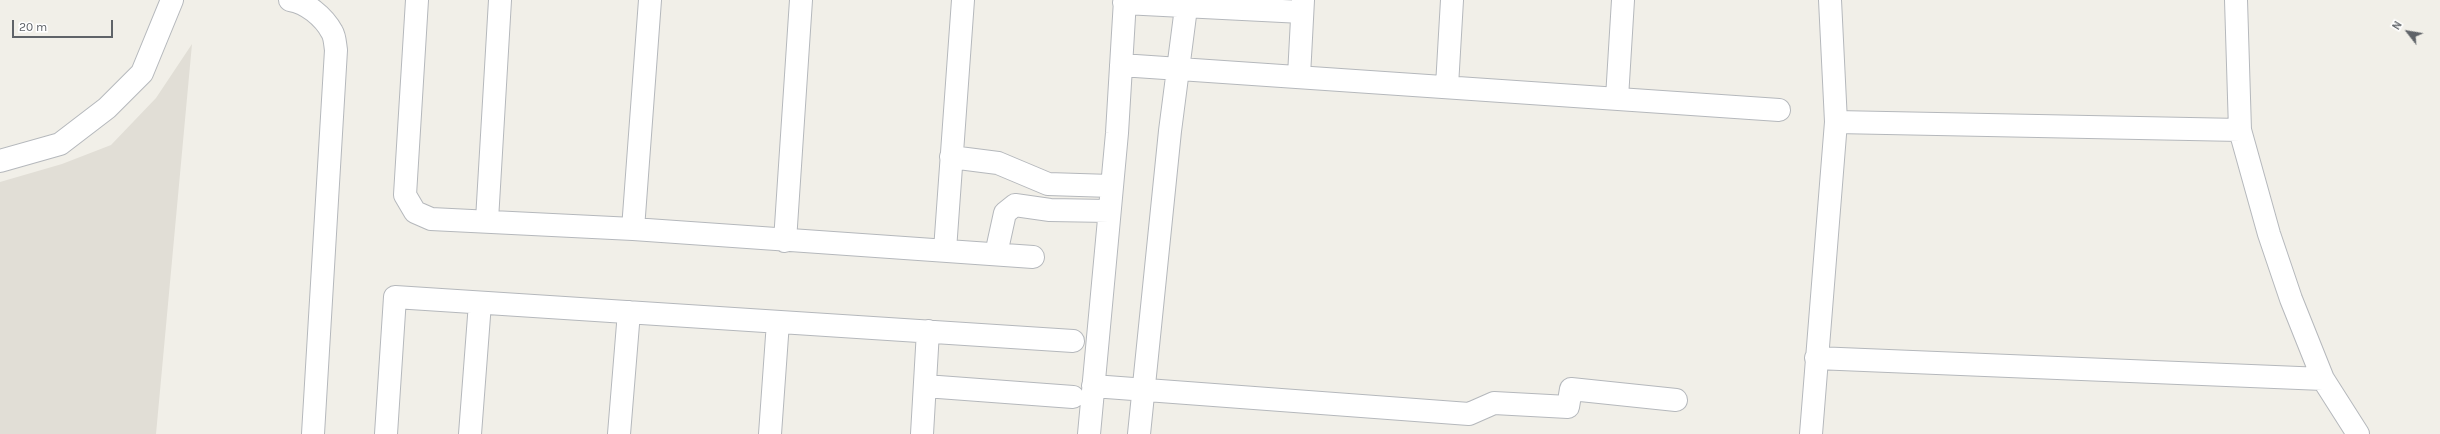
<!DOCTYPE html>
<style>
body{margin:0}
#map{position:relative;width:2440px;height:434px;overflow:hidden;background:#f1efe8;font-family:Karla,sans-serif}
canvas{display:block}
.north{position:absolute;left:2388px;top:12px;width:40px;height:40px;-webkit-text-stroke:3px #fff;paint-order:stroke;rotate:301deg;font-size:11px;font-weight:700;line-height:16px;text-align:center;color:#5f6368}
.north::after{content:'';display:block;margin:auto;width:14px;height:18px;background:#5f6368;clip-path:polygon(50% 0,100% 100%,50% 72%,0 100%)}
.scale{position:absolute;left:12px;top:20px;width:101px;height:18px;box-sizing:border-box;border:2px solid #5f6368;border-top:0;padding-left:5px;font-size:12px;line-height:14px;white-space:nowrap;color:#5f6368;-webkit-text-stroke:3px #fff;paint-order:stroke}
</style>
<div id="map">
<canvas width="2440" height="434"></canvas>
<div class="north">N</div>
<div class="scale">20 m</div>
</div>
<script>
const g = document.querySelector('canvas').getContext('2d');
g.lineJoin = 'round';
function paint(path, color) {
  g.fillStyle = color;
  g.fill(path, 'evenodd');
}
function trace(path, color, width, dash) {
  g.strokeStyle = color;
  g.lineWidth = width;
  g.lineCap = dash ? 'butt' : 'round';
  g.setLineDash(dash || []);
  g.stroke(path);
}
paint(new Path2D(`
 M192 44 156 434H0V182L62 164 111 145 156 98Z`), '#e1ded6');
const minor = new Path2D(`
 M290 0C306 2 324 17 332 32 335 37 335 44 336 50L313 434
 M417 0 405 195 415 212 431 219 633 229 1033 257
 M2236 0 2240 130 2269 234 2291 299 2323 379 2358 434
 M1124 3 1302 12
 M1121 65 1779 110
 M1299 76 1303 0
 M1447 86 1452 0
 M1617 98 1623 0
 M1836 122 2240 130
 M951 157 998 163 1048 184 1111 186
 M0 161 60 144 107 108 142 73 172 0
 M487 220 500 0
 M633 229 650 0
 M785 241 801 0
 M945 250 963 0
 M996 254 1005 213 1015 205 1050 210 1109 211
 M1816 358 2323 379
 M925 386 1073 397
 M1093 386 1469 414 1494 403 1568 407 1571 389 1676 400
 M386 434 395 297 1073 341
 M470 434 480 303
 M619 434 629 312
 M770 434 778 322
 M922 434 928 331
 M1089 434 1117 133 1125 0
 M1139 434 1170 131 1187 0
 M1811 434 1836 122 1830 0`);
trace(minor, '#b5b8bc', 24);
trace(minor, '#fff', 22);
</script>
